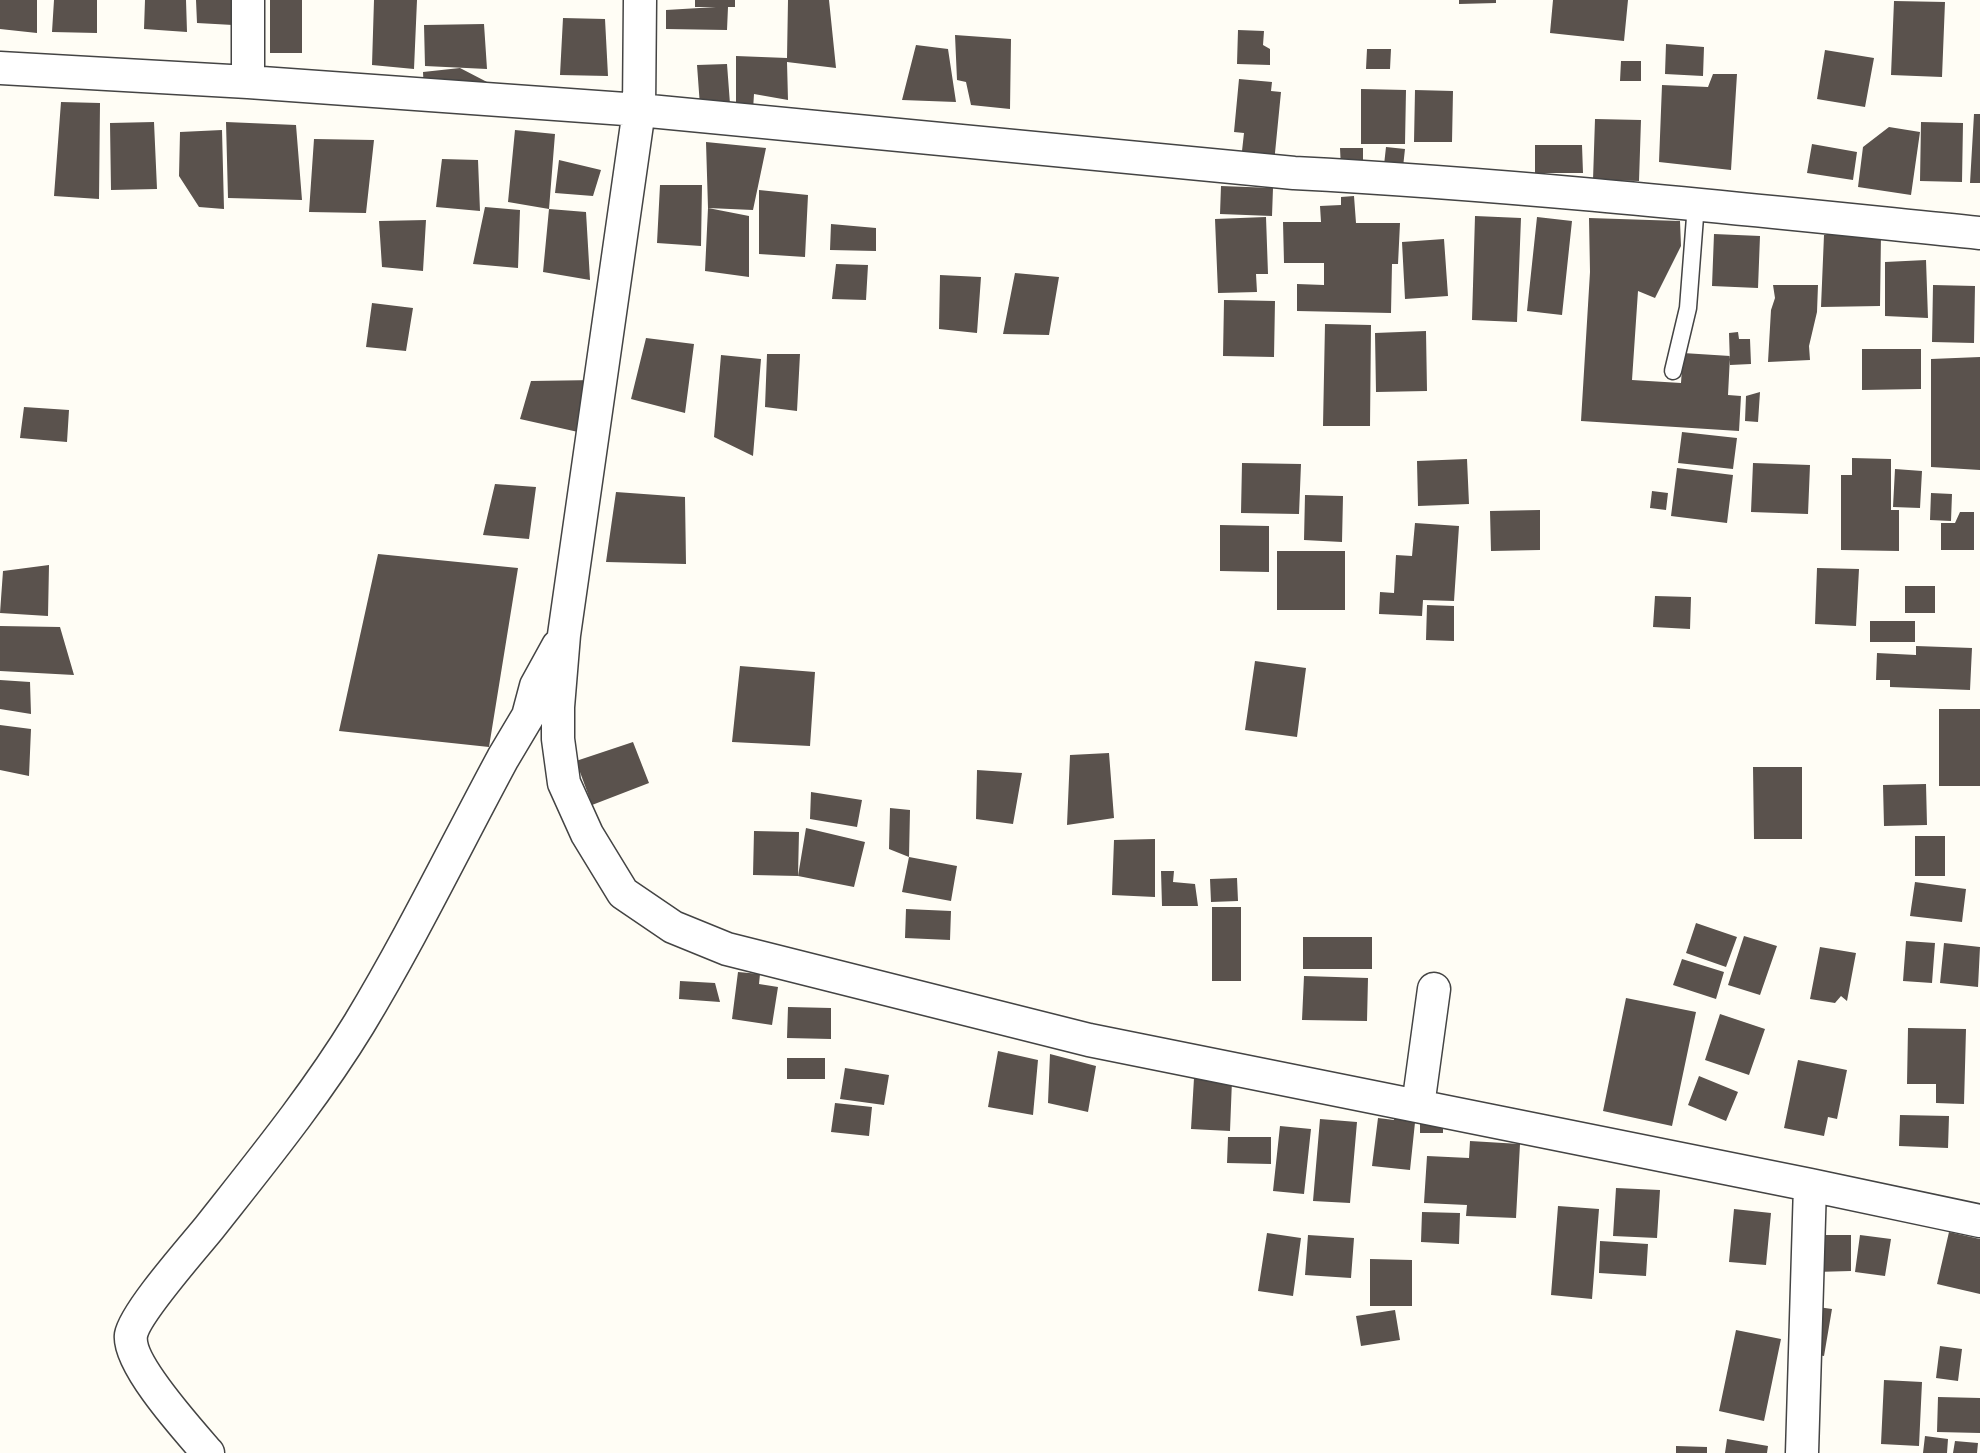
<!DOCTYPE html>
<style>
body{margin:0}
canvas{display:block;background:#fffdf5}
</style>
<canvas width="1980" height="1453"></canvas>
<script>
const g = document.querySelector('canvas').getContext('2d');
g.lineJoin = 'round';
function paint(path, color) {
  g.fillStyle = color;
  g.fill(path, 'evenodd');
}
function trace(path, color, width, dash) {
  g.strokeStyle = color;
  g.lineWidth = width;
  g.lineCap = dash ? 'butt' : 'round';
  g.setLineDash(dash || []);
  g.stroke(path);
}
paint(new Path2D(`
 M0 0H37V33L0 29Z
 M54 0H97V33L52 32Z
 M145 0H186L187 32 144 29Z
 M196 0H233V25L197 23Z
 M270 0H302V53H270Z
 M374 0H417L414 69 372 65Z
 M695 0H735V7H728L727 30 666 29V10L716 7H695Z
 M788 0H829L836 68 787 62 788 100 754 94 753 110 736 109V56L787 58Z
 M1459 0H1496V3L1459 4Z
 M1553 0H1628L1624 41 1550 33Z
 M1894 1 1945 2 1942 77 1891 75Z
 M563 18 605 19 608 76 560 75Z
 M484 24 487 69 425 66 424 25Z
 M1238 30 1264 31 1263 45 1270 49V65L1237 64Z
 M955 35 1011 39 1010 109 971 105 966 82 957 80Z
 M1666 44 1704 47 1703 76 1665 74Z
 M916 45 948 49 956 102 902 100Z
 M1367 49H1391L1390 69H1366Z
 M1825 50 1874 58 1865 107 1817 99Z
 M1621 61H1641V81H1620Z
 M727 64 730 104 700 106 697 65Z
 M460 68 487 82 485 94 424 93 423 72Z
 M1713 74H1737L1731 170 1659 162 1662 85 1708 87Z
 M1239 79 1272 82 1271 91 1281 92 1274 163 1241 160 1244 133 1234 132Z
 M1361 89 1406 90 1405 144H1361Z
 M1415 90 1453 91 1452 142H1414Z
 M61 102 100 103 99 199 54 196Z
 M1974 114H1980V183H1970Z
 M1595 119 1641 120 1639 181 1593 180Z
 M154 122 157 189 111 190 110 123Z
 M226 122 296 125 302 200 228 198Z
 M1921 122 1963 123 1962 182 1920 181Z
 M1889 127 1920 132 1911 195 1858 187 1863 147Z
 M222 130 224 209 199 207 179 176 180 132Z
 M515 130 555 134 549 209 586 212 590 280 543 272 549 209 508 202Z
 M314 139 374 140 366 213 309 212Z
 M706 142 766 148 753 210 708 208Z
 M1812 144 1857 152 1853 180 1807 173Z
 M1535 145H1582L1583 173H1535Z
 M1386 147 1405 149 1402 176 1383 174Z
 M1340 148H1363V168L1341 169Z
 M442 159 478 160 480 211 436 207Z
 M559 160 601 170 593 196 555 193Z
 M660 185H702L701 246 657 243Z
 M1221 186 1273 188 1272 216 1220 214Z
 M759 190 808 195 805 257 759 254Z
 M1354 196 1356 223H1400L1398 264H1392L1391 313 1297 311V284L1324 285V263H1284L1283 222H1321L1320 206 1341 205V197Z
 M485 207 520 210 518 268 473 264Z
 M708 208 749 216V277L705 271Z
 M1475 216 1521 218 1517 322 1472 320Z
 M1266 217 1268 274H1256L1257 292 1218 293 1215 219Z
 M1537 217 1572 221 1562 315 1527 311Z
 M1589 218 1680 221 1681 246 1655 298 1638 291 1632 380 1681 383 1683 353 1730 356 1728 395 1741 396 1739 431 1581 421 1590 272Z
 M426 220 423 271 382 267 379 221Z
 M831 224 876 228V251L830 250Z
 M1714 234 1760 236 1758 288 1712 286Z
 M1881 234 1880 306 1821 307 1824 235Z
 M1444 239 1448 296 1405 299 1402 242Z
 M1926 260 1928 318 1885 316V262Z
 M836 264 868 265 866 300 832 299Z
 M1015 273 1059 277 1049 335 1003 334Z
 M940 275 981 277 977 333 939 329Z
 M1773 285H1818L1817 312 1809 346 1810 360 1768 362 1771 310 1775 298Z
 M1933 285 1975 286 1974 343 1932 342Z
 M1224 300 1275 301 1274 357 1223 356Z
 M372 303 413 308 406 351 366 347Z
 M1325 324 1371 325 1370 426H1323Z
 M1426 331 1427 391 1376 392 1375 333Z
 M1738 332 1739 339H1750L1751 364 1730 365 1729 333Z
 M646 338 694 344 685 413 631 399Z
 M1862 349H1921V389L1862 390Z
 M767 354H800L797 411 765 407Z
 M721 355 761 359 753 456 714 437Z
 M1980 357V470L1931 467V359Z
 M596 380 587 434 520 419 531 381Z
 M1760 392 1758 422 1745 421 1746 396Z
 M24 407 69 410 67 442 20 438Z
 M1682 432 1737 438 1733 469 1678 463Z
 M1852 458 1891 459V510H1899V551L1841 550V475H1852Z
 M1467 459 1469 504 1418 506 1417 461Z
 M1242 463 1301 464 1299 514 1241 513Z
 M1753 463 1810 465 1808 514 1751 512Z
 M1677 468 1733 475 1727 523 1671 516Z
 M1895 469 1922 471 1920 508 1893 507Z
 M495 484 536 487 529 539 483 535Z
 M1652 491 1668 493 1666 510 1650 508Z
 M616 492 685 497 686 564 606 562Z
 M1931 493 1952 494 1951 521 1930 520Z
 M1305 495 1343 496 1342 542 1304 540Z
 M1540 510V550L1491 551 1490 511Z
 M1960 512H1974V550H1941V523H1955Z
 M1415 523 1459 526 1454 601 1423 600 1422 616 1379 614 1380 592 1394 593 1396 555 1412 556Z
 M1220 525 1269 526V572L1220 571Z
 M1277 551H1345V610H1277Z
 M378 554 518 568 489 747 339 731Z
 M49 565 48 616 0 613 3 571Z
 M1817 568 1859 569 1856 626 1815 624Z
 M1905 586H1935V613H1905Z
 M1655 596 1691 597 1690 629 1653 627Z
 M1427 605 1454 606V641L1426 640Z
 M1870 621H1915V642H1870Z
 M0 626 60 627 74 675 0 671Z
 M1916 646 1972 648 1970 690 1890 687V680H1876L1877 653 1916 655Z
 M1255 661 1306 668 1297 737 1245 730Z
 M740 666 815 672 810 746 732 742Z
 M0 680 30 682 31 714 0 709Z
 M1939 709H1980V786H1939Z
 M0 725 31 729 29 776 0 770Z
 M633 742 649 783 592 805 576 761Z
 M1109 753 1114 818 1067 825 1070 755Z
 M1753 767H1802V839H1754Z
 M977 770 1022 773 1013 824 976 819Z
 M1926 784 1927 825 1884 826 1883 785Z
 M811 792 862 800 857 827 810 819Z
 M890 808 910 810 909 857 889 849Z
 M806 828 865 842 854 887 798 876Z
 M754 831 799 832 798 876 753 875Z
 M1915 836H1945V876H1915Z
 M1155 839V897L1112 895 1114 840Z
 M909 857 957 866 951 901 902 892Z
 M1161 871H1174L1173 882 1195 884 1198 906H1162Z
 M1237 878 1238 901 1211 902 1210 879Z
 M1915 882 1966 889 1962 922 1910 916Z
 M1212 907H1241V981H1212Z
 M906 909 951 911 950 940 905 938Z
 M1696 923 1737 937 1726 967 1686 953Z
 M1744 936 1777 946 1760 995 1728 985Z
 M1303 937H1372V969H1303Z
 M1906 941 1935 943 1932 983 1903 981Z
 M1944 943 1980 947 1978 987 1940 983Z
 M1820 947 1856 953 1847 1001 1841 996 1835 1003 1810 999Z
 M1682 959 1724 972 1716 999 1673 985Z
 M738 972 760 974 759 984 778 987 772 1025 732 1019Z
 M1304 976 1368 978 1367 1021 1302 1020Z
 M680 981 715 983 720 1002 679 999Z
 M1626 998 1696 1012 1672 1126 1603 1111Z
 M788 1007 831 1008V1039L787 1038Z
 M1720 1014 1765 1029 1749 1075 1705 1060Z
 M1908 1028 1966 1029 1964 1104 1936 1103V1084H1907Z
 M998 1051 1038 1060 1033 1115 988 1107Z
 M1050 1054 1096 1066 1088 1112 1048 1103Z
 M787 1058H825V1079H787Z
 M1798 1060 1847 1070 1837 1119 1828 1117 1824 1136 1784 1128Z
 M845 1068 889 1075 884 1105 840 1099Z
 M1699 1076 1738 1092 1726 1121 1688 1105Z
 M1194 1078 1232 1080 1230 1131 1191 1129Z
 M835 1103 872 1107 869 1136 831 1132Z
 M1395 1110 1416 1113 1410 1170 1372 1166 1378 1118 1394 1120Z
 M1900 1115 1949 1116 1948 1148 1899 1146Z
 M1420 1118H1443V1133H1420Z
 M1320 1119 1357 1122 1350 1203 1313 1201Z
 M1280 1126 1311 1129 1304 1194 1273 1191Z
 M1228 1137H1271V1164L1227 1163Z
 M1470 1141 1520 1144 1516 1218 1466 1216 1467 1205 1424 1203 1427 1156 1469 1158Z
 M1616 1188 1660 1190 1657 1238 1613 1236Z
 M1558 1206 1599 1209 1592 1299 1551 1295Z
 M1734 1209 1771 1213 1766 1265 1729 1262Z
 M1422 1212 1460 1213 1459 1244 1421 1242Z
 M1949 1232 1980 1239V1294L1937 1284Z
 M1267 1233 1301 1238 1293 1296 1258 1291Z
 M1308 1235 1354 1238 1351 1278 1305 1275Z
 M1814 1235H1851V1271L1815 1272Z
 M1860 1235 1891 1239 1885 1276 1855 1272Z
 M1600 1241 1648 1244 1646 1276 1599 1273Z
 M1370 1259 1412 1260V1306H1370Z
 M1818 1307 1832 1309 1824 1356 1811 1354Z
 M1395 1310 1400 1340 1361 1346 1356 1316Z
 M1736 1330 1781 1339 1764 1421 1719 1411Z
 M1940 1346 1962 1349 1958 1381 1936 1378Z
 M1884 1380 1922 1382 1919 1446 1881 1444Z
 M1938 1397 1980 1398V1433L1937 1432Z
 M1925 1436 1948 1439 1947 1453H1923Z
 M1727 1439 1768 1446 1767 1453H1725Z
 M1955 1441 1978 1443 1977 1453H1953Z
 M1676 1446 1707 1447V1453H1676Z`), '#5a524d');
const service = new Path2D(`
 M1673 371 1688 308 1696 204`);
const minor = new Path2D(`
 M248 0V82
 M640 0 639 110 564 635 558 707V739L564 783 587 834 623 893 673 927 727 949 1089 1040 1810 1185 1980 1221
 M0 68 248 82 639 110 1294 173C1523 185 1752 210 1980 233
 M1418 1106 1434 989
 M208 1453C189 1431 127 1363 131 1335 135 1313 192 1249 209 1228 261 1162 315 1096 359 1024 411 938 455 847 503 758L528 716 536 686 558 646
 M1802 1453 1810 1185`);
trace(service, '#444', 19);
trace(minor, '#444', 35);
trace(service, '#fff', 16);
trace(minor, '#fff', 32);
</script>
